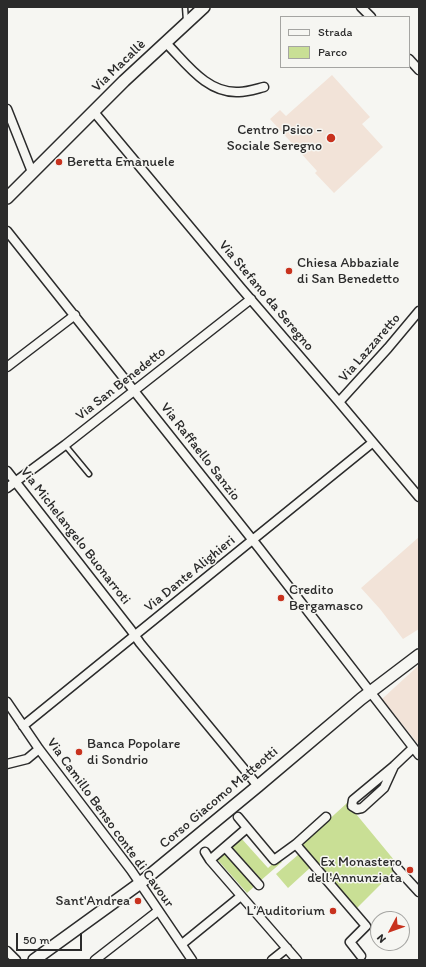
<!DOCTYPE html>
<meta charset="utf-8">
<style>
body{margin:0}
#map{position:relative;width:426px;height:967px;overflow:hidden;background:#f6f6f2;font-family:Itim,sans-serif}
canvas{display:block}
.frame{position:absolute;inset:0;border:8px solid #2b2b2b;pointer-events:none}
.legend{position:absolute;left:280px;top:16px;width:130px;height:52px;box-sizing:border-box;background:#f6f6f2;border:1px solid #a5a5a2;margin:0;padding:5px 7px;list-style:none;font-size:12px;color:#2b2b2b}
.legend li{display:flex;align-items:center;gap:8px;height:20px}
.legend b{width:20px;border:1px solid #a5a5a2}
.north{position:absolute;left:370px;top:911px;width:40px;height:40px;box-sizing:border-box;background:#f6f6f2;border:1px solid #a5a5a2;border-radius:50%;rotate:229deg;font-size:11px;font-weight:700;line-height:16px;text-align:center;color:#2b2b2b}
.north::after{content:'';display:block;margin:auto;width:14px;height:18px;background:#c8321e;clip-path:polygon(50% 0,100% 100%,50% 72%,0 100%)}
.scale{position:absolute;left:16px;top:933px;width:66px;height:18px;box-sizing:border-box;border:2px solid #2b2b2b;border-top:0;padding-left:5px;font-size:12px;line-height:14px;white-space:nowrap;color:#2b2b2b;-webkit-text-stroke:3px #f6f6f2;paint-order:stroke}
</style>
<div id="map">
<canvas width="426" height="967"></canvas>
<div class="frame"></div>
<ul class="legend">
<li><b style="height:5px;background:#f6f6f2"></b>Strada</li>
<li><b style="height:11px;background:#c9df95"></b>Parco</li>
</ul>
<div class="north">N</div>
<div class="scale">50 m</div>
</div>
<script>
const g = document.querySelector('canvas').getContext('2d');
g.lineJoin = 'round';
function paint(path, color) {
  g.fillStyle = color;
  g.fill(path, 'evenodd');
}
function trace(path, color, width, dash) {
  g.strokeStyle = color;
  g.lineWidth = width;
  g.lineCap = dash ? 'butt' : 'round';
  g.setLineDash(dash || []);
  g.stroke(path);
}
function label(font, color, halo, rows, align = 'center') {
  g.font = font + ' Itim,sans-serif';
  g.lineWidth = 3;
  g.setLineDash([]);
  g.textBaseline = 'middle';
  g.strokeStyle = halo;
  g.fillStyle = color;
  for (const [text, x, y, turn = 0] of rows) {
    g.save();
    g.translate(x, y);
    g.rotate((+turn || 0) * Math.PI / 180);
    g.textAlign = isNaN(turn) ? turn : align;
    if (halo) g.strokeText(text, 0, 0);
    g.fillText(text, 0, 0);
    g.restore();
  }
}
paint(new Path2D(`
 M332 75 370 117 362 124 383 147 334 193 315 173 317 171 270 119 280 110 286 116Z
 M419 537V629L403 639 380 609 361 588Z
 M419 665V745L382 699Z`), '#f2e3d8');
paint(new Path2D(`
 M347 803 399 866 355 910 300 846Z
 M241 838 268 868 278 859 282 862 259 882 257 879 259 877 231 846Z
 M227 849 230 858 251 883 254 882 256 885 247 893 216 858Z
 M299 854 311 867 288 888 276 874Z`), '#c9df95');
const lane = new Path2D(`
 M185 7 186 21
 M65 445 89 474`);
const street = new Path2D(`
 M361 7 371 17
 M166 43C186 63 207 94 239 92 247 92 256 89 264 87
 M409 59 419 70
 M7 109 32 172
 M94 112 241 288 339 402 419 497
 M7 231 259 548 419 755
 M7 367 75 315
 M339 402 388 348 419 311
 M7 471 131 630 140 643 258 786
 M7 488 65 445 251 299
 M7 702 39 749 131 870 192 960
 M23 726 372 443
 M7 764 27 759 39 749
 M394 766 384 788 362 808 357 809 352 806 353 800 394 766 413 748
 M238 817 274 860 296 844 299 848 366 926 350 942 361 956
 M296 844 326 817
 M225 847 259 885
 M205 852 210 860 297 960
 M210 860 247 828
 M397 868 419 892
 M182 944 241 896
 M7 951 16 960
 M95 960 158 911
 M272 960 287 948`);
const secondary = new Path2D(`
 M7 198 124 81 204 7
 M34 960 139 884 258 786 361 699 419 655`);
trace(lane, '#2b2b2b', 7);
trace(street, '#2b2b2b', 11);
trace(secondary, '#2b2b2b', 14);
trace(lane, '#f6f6f2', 4);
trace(street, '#f6f6f2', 8);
trace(secondary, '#f6f6f2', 11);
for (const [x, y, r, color] of [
 [331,138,5,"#c8321e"],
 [59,162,4,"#c8321e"],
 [289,271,4,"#c8321e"],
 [281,598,4,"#c8321e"],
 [79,752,4,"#c8321e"],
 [410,870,4,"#c8321e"],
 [138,901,4,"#c8321e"],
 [333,911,4,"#c8321e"]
]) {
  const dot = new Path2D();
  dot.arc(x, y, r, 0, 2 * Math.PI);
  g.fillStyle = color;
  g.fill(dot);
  trace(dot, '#f6f6f2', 1.5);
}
label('14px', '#2b2b2b', '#f6f6f2', [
 ["Via Macallè",119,66,-44],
 ["Via Stefano da Seregno",266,296,50],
 ["Via Lazzaretto",370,348,-49],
 ["Via San Benedetto",121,384,-38],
 ["Via Raffaello Sanzio",200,452,52],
 ["Via Michelangelo Buonarroti",75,536,52],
 ["Via Dante Alighieri",190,574,-39],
 ["Corso Giacomo Matteotti",219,798,-40],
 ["Via Camillo Benso conte di Cavour",110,823,54]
]);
label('14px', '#2b2b2b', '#f6f6f2', [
 ["Centro Psico -",322,130],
 ["Sociale Seregno",322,146],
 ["Beretta Emanuele",67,162,"left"],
 ["Chiesa Abbaziale",297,263,"left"],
 ["di San Benedetto",297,279,"left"],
 ["Credito",289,590,"left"],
 ["Bergamasco",289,606,"left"],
 ["Banca Popolare",87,744,"left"],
 ["di Sondrio",87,760,"left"],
 ["Ex Monastero",402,862],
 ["dell'Annunziata",402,878],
 ["Sant'Andrea",130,901],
 ["L’Auditorium",325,911]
], 'right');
</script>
